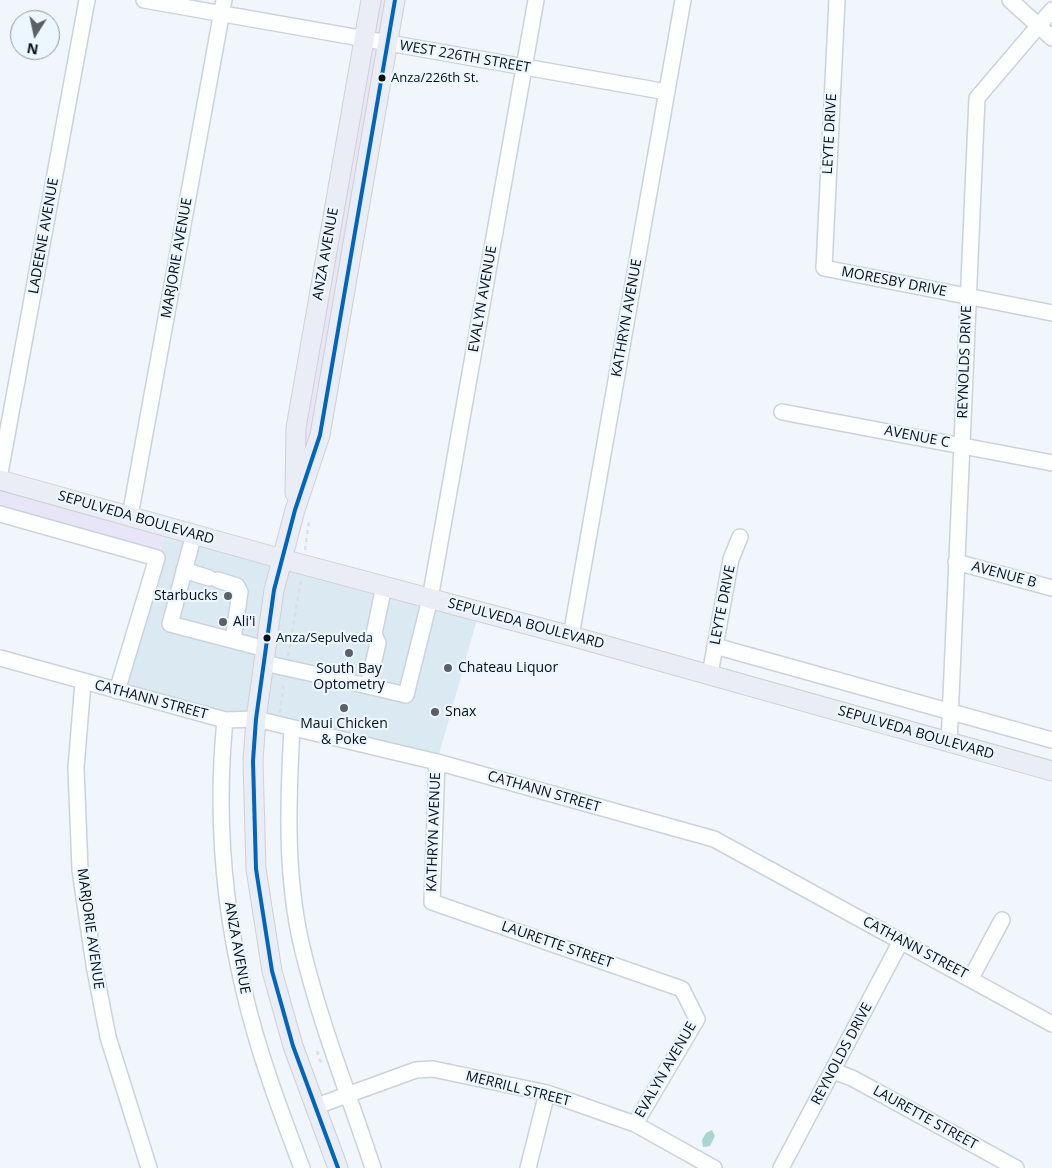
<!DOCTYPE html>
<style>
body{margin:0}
#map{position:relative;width:1052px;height:1168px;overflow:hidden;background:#f0f6fb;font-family:"Open Sans",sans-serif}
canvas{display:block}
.north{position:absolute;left:10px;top:10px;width:50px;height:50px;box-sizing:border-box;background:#ecf6ff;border:1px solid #909aa2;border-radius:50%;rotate:190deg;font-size:14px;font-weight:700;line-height:20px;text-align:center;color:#070f16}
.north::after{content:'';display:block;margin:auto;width:18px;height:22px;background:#596066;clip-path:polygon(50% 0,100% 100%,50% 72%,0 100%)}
</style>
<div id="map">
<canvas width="1052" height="1168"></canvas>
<div class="north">N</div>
</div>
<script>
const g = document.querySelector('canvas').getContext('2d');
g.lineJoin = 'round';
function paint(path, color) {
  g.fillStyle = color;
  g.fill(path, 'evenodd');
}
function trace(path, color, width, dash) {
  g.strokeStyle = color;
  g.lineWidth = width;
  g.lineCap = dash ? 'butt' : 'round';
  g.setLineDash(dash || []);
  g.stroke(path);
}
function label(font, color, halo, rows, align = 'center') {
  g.font = font + ' "Open Sans",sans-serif';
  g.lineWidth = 4.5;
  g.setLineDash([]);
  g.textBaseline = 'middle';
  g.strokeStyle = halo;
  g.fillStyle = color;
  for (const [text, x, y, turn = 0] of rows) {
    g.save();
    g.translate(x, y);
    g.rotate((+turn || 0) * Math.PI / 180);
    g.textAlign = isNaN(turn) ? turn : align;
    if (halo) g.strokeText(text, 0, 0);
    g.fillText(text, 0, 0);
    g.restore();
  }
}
paint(new Path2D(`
 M167 527 479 612 437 762 117 691Z`), '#dbe9f3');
paint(new Path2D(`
 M371 0H395L320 435 295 510 296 428Z
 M0 480 167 527 157 558 0 514Z`), '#e8e5f8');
paint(new Path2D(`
 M712 1130 715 1136 710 1146 703 1147 702 1140 706 1133Z`), '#a9d6d0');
const minor = new Path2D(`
 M144 0 667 92
 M837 0 824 268 1052 313
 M1010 0 1052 38
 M782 412 1052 463
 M0 473 87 0
 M0 514 157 558 117 691
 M130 516 224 0
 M194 534 170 624 266 649
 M956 562 1052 588
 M184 570 209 578
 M218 580 237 586 240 592 233 640
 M571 636 683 0
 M715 646 1052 740
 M0 658 225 720 256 719 437 762 714 839 1052 1024
 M264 663 368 686 378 643 374 634 384 586
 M710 674 731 559 740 537
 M83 682 76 768 80 870 94 965 108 1037 149 1168
 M368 686 406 695 430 599 536 0
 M225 720C216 810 223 903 244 991 258 1052 280 1110 302 1168
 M292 728C288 801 285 875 302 947 320 1023 349 1095 373 1168
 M949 743 977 98 1052 10
 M437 762 432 902 682 989 697 1019 635 1124
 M971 978 1002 920
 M833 1071 852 1078 1016 1168
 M314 1107 416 1070 433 1069 547 1093 635 1124 714 1168
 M528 1168 547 1093
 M781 1168 901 941`);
const major = new Path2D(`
 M0 480 282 559 571 636 1052 771
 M295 493 296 428 371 0
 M338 1168 293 1046 272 971 256 869 253 761 256 719 274 590 295 510 320 435 395 0`);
trace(minor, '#cbd3da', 18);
trace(major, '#cdd1d3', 21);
trace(new Path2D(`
 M305 550 309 521
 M288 656 301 580
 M280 713 284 681
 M317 1051 321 1063`), '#dcdfe1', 2.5, [4, 4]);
trace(minor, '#fdfefe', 15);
trace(major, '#eaedf5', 19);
trace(new Path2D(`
 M338 1168 293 1046 272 971 256 869 253 761 256 719 274 590 295 510 320 435 395 0`), '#0065bd', 4);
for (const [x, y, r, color] of [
 [382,78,4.5,"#070f16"],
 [228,596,5,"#596066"],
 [223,622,5,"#596066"],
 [267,638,4.5,"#070f16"],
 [349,653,5,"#596066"],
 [448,668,5,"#596066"],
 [344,708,5,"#596066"],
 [435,712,5,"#596066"]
]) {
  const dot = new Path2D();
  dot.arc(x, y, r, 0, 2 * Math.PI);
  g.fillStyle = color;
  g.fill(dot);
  trace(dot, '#ecf6ff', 2);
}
label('13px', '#070f16', '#ecf6ff', [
 ["Anza/226th St.",391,78],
 ["Anza/Sepulveda",276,638]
], 'left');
label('14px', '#070f16', '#ecf6ff', [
 ["WEST 226TH STREET",465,57,10],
 ["LEYTE DRIVE",830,134,-87],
 ["LADEENE AVENUE",44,236,-80],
 ["ANZA AVENUE",326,254,-80],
 ["MARJORIE AVENUE",177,258,-80],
 ["MORESBY DRIVE",894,282,11],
 ["EVALYN AVENUE",483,299,-80],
 ["KATHRYN AVENUE",627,318,-80],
 ["REYNOLDS DRIVE",965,362,-88],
 ["AVENUE C",917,437,11],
 ["SEPULVEDA BOULEVARD",136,518,16],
 ["AVENUE B",1004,575,15],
 ["LEYTE DRIVE",723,605,-79],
 ["SEPULVEDA BOULEVARD",526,624,15],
 ["CATHANN STREET",151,700,15],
 ["SEPULVEDA BOULEVARD",916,733,16],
 ["CATHANN STREET",544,792,16],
 ["KATHRYN AVENUE",434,832,-88],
 ["MARJORIE AVENUE",90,929,82],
 ["LAURETTE STREET",557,945,19],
 ["ANZA AVENUE",237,948,80],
 ["CATHANN STREET",915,948,28],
 ["REYNOLDS DRIVE",842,1054,-62],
 ["EVALYN AVENUE",666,1070,-60],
 ["MERRILL STREET",518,1089,14],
 ["LAURETTE STREET",925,1118,29]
]);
label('14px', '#070f16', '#ecf6ff', [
 ["Starbucks",218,596,"right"],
 ["Ali'i",233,622],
 ["Chateau Liquor",458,668],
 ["South Bay",349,669,"center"],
 ["Optometry",349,685,"center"],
 ["Snax",445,712],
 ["Maui Chicken",344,724,"center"],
 ["& Poke",344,740,"center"]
], 'left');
</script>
